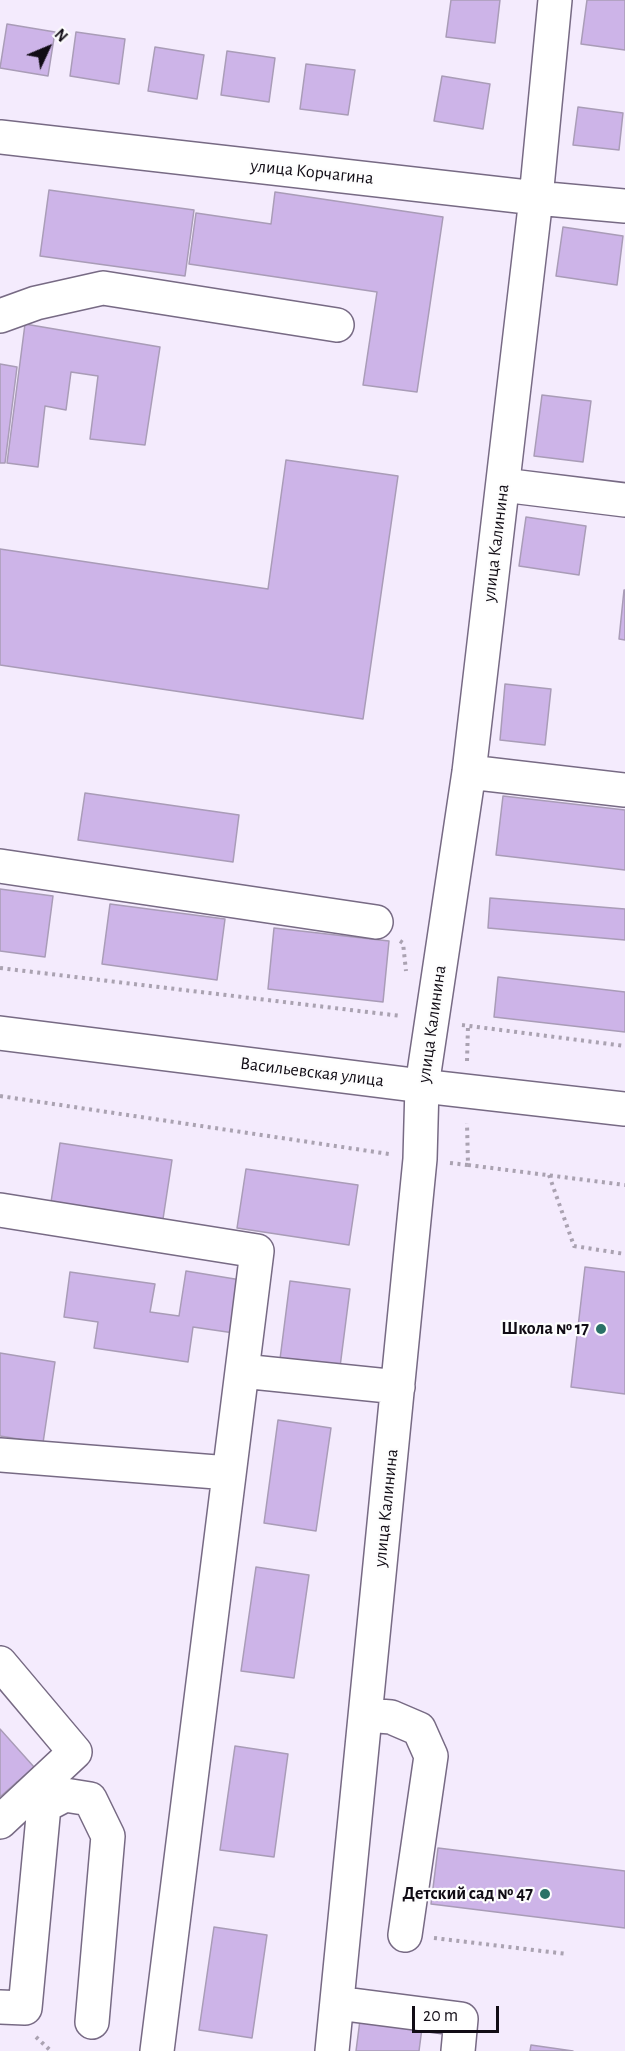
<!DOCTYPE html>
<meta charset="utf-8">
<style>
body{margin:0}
#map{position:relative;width:625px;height:2051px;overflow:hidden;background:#f4ebfd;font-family:"Alegreya Sans",sans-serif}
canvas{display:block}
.north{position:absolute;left:18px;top:18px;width:60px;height:60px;-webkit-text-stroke:4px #fdfdfd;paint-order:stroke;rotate:46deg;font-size:16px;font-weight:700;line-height:24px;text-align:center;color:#110c15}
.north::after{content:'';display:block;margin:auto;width:21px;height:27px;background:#110c15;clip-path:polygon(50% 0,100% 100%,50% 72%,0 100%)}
.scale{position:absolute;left:412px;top:2006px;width:87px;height:27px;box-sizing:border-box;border:3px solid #110c15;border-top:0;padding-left:8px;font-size:18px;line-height:21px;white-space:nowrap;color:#110c15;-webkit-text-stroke:4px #fdfdfd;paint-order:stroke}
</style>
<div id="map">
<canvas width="625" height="2051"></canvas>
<div class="north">N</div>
<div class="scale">20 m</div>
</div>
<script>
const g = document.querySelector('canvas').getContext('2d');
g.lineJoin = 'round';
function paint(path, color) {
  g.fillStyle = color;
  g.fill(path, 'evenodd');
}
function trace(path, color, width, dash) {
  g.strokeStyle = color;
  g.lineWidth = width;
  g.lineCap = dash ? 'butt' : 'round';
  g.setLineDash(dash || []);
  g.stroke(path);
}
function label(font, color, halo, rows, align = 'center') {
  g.font = font + ' "Alegreya Sans",sans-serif';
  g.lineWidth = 4.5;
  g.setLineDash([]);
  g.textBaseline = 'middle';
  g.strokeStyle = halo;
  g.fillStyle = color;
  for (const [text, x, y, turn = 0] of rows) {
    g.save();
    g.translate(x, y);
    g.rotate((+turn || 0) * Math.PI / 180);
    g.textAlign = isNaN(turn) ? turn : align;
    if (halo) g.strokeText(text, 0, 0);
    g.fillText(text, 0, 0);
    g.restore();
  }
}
const building = new Path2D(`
 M451 0H500L495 43 446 37Z
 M587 0H625V50L581 44Z
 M7 24 55 32 48 76 0 68Z
 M76 32 125 39 119 84 70 76Z
 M155 47 204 55 197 99 148 91Z
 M227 51 275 58 269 102 221 95Z
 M306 64 355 70 348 115 300 109Z
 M442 76 490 84 483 129 434 121Z
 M578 107 623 113 619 150 573 145Z
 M49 190 194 210 185 276 40 256Z
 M275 192 443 217 417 392 363 385 377 292 189 264 196 213 271 224Z
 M563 227 623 236 617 285 556 276Z
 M25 324 160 347 145 445 90 439 98 376 71 372 66 410 45 406 38 467 7 463Z
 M0 364 17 367 5 463H0Z
 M542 395 591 401 583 462 534 456Z
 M286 460 398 476 363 719 0 665V549L268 589Z
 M526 517 586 526 579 575 519 566Z
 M624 590H625V640L619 639Z
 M505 684 551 689 545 745 500 740Z
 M85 793 239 815 233 862 78 840Z
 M503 796 625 810V870L496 855Z
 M0 889 53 896 45 957 0 951Z
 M490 898 625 909V940L488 928Z
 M110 904 225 919 217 980 102 964Z
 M274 928 389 941 383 1002 268 989Z
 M498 977 625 992V1032L494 1017Z
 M60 1143 172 1160 163 1219 51 1202Z
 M246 1169 358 1185 349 1245 237 1228Z
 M585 1267 625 1272V1394L571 1387Z
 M186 1271 241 1280 234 1333 193 1327 188 1362 94 1348 98 1322 64 1317 70 1272 155 1284 150 1312 179 1316Z
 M290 1281 350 1289 340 1367 280 1359Z
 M0 1353 55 1362 43 1443 0 1436Z
 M278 1420 331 1428 316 1531 264 1523Z
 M256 1567 309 1575 294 1678 241 1671Z
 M0 1729 34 1767 0 1797Z
 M235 1746 288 1754 274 1857 220 1850Z
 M438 1848 625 1871V1928L431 1904Z
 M214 1927 267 1935 252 2038 199 2030Z
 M360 2020 422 2028 419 2051H356Z
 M531 2045 573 2051H530Z`);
paint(building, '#cdb4e8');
trace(building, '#a99cb7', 1.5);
const minor = new Path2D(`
 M0 137 536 198 625 206
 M0 316 36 303 103 288 337 325
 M503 485 625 500
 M469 772 625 790
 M0 866 376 922
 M0 1210 257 1251 157 2051
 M242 1371 398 1387
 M0 1455 229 1473
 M0 1663 75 1752 0 1822
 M366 1715 391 1717 419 1729 431 1756 405 1935
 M29 1795 44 1806 65 1795 90 1799 108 1836 92 2022
 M337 2003 461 2019 458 2051
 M0 2007 25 2008 44 1806
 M332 2051 420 1159 422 1086 469 772 536 198 555 0`);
const major = new Path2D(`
 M0 1033 422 1086 625 1109`);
trace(minor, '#776a84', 36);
trace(major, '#776a84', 36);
trace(new Path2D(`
 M400 941 403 943 406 971
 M0 968 401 1016
 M462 1025 625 1046
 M467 1061 468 1026
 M0 1096 389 1154
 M450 1163 468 1165 467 1123
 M468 1165 625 1185
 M549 1175 574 1246 625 1254
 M434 1938 567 1954
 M36 2037 51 2051`), '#aaa2b1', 4, [3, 4.5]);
trace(minor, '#fff', 33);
trace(major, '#fff', 33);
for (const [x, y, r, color] of [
 [601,1329,6,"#2a7167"],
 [545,1894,6,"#2a7167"]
]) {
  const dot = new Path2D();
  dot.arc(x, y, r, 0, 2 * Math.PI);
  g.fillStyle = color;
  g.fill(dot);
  trace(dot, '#fdfdfd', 2);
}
label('18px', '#110c15', '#fdfdfd', [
 ["улица Корчагина",312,172,6],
 ["улица Калинина",496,543,-83],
 ["улица Калинина",432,1024,-82],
 ["Васильевская улица",312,1072,7],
 ["улица Калинина",386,1508,-84]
]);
label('bold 18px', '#110c15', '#fdfdfd', [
 ["Школа № 17",589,1329],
 ["Детский сад № 47",533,1894]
], 'right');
</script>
